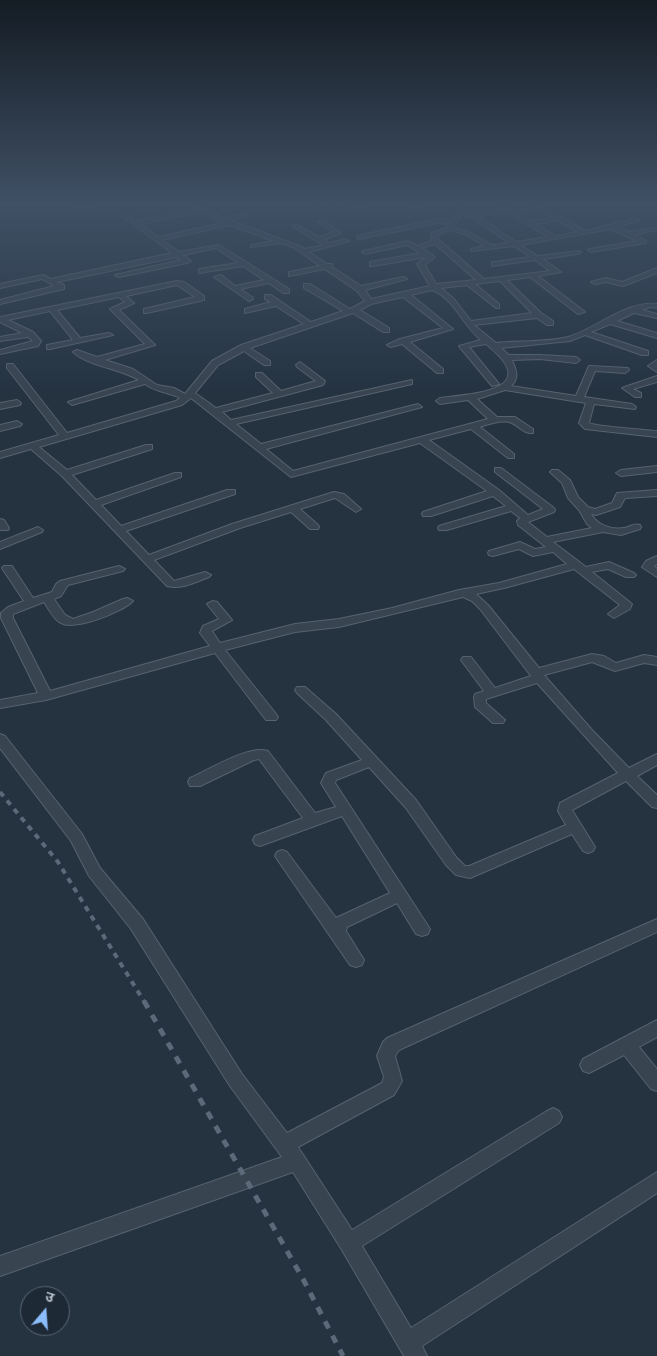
<!DOCTYPE html>
<meta charset="utf-8">
<style>
body{margin:0}
#map{position:relative;width:657px;height:1356px;overflow:hidden;background:#253341;font-family:"Fira Sans","Noto Sans Devanagari",sans-serif}
canvas{display:block}
.north{position:absolute;left:20px;top:1286px;width:50px;height:50px;box-sizing:border-box;background:#1e2936;border:1px solid #5b6572;border-radius:50%;rotate:18deg;font-size:14px;font-weight:700;line-height:20px;text-align:center;color:#b6bfcb}
.north::after{content:'';display:block;margin:auto;width:18px;height:22px;background:#8bbdfb;clip-path:polygon(50% 0,100% 100%,50% 72%,0 100%)}
</style>
<div id="map">
<canvas width="657" height="1356"></canvas>
<div class="north">उ</div>
</div>
<script>
const g = document.querySelector('canvas').getContext('2d');
g.lineJoin = 'round';
function trace(path, color, width, dash) {
  g.strokeStyle = color;
  g.lineWidth = width;
  g.lineCap = dash ? 'butt' : 'round';
  g.setLineDash(dash || []);
  g.stroke(path);
}
function paint(path, color) {
  g.fillStyle = color;
  g.fill(path, 'evenodd');
}
const street = new Path2D(`
 M69 203H77L82 207 98 203H111L81 211Z
 M137 203H144V204L141 206Z
 M186 203H195L223 218 247 214V216L229 220 297 245 305 249 323 245 292 226 297 225 319 237 333 232 318 221 323 220 341 233 324 240 329 243 346 239 349 241 309 252 327 264H332V267L361 286 403 277 407 279 365 290 371 299 430 286 417 264 426 257 373 266H370V262L420 253 407 245 365 254 362 252 363 251 408 241 418 246 431 241 432 233 448 227 449 224 438 223 359 239 357 238V236L438 219 452 220 463 203H469L454 227 471 233 492 245 509 243 471 217H465V215L507 207 513 210 542 207 586 231 636 218 639 220 638 221 618 227 628 232 653 228 656 230 634 235 646 241V243L591 252 588 250 589 249 637 241 611 229 521 245 537 256 580 251 581 252 578 254 543 259 561 272 538 276 585 312 578 314 530 277 507 280 541 313 553 321V325H547L537 318 474 325 496 343C516 341 549 342 568 337 596 329 627 300 657 304V308L650 307 642 310 657 314V318L634 313 617 321 657 333V338L610 324 591 332 648 351V355H642L585 335 570 341 501 348 509 355H540L576 357 580 360 576 363 540 359 512 360C516 370 520 378 511 386L576 396 589 366 628 368 629 370 625 373 595 371 584 397 632 404 636 407 635 409 594 404 589 423C593 426 646 430 657 431V437L585 429 579 423 586 403 505 390 477 399 497 417H515L533 429V433C524 434 520 427 512 423 503 419 489 424 480 427L514 454V458H508L471 429 429 440 499 490 528 515 543 509 495 472V468H501L554 508 555 510 554 512 528 522 547 537 592 528 587 524 579 510 568 498 562 483 550 472 552 470H558L570 480 578 497 588 507 595 509 612 503 617 493 657 490V496L625 498 620 507 596 515 591 514C597 525 611 530 624 528 630 527 633 523 640 525L641 527 640 529 621 535 603 532 553 542 586 567 609 562 634 573 636 575 634 577H626L608 569 592 572 632 604 630 609 614 618 608 614 620 605 574 569 504 588 476 594 488 605 539 668 592 654 604 656 616 663 644 655 657 657V665L644 663 615 671 592 662 544 675 592 730 629 768 657 754V765L637 776 657 795V808L652 807 626 781 572 810 595 847 593 851 588 853 583 851 572 834 470 878 456 875 446 865 406 808 369 767 336 780 335 783 430 929 428 934 422 936 416 934 397 903 347 927 346 931 364 960 362 965 356 967 350 965 275 856 277 852 282 850 287 852 336 918 390 893 342 816 260 846 255 844 253 840 255 836 303 818 259 759 254 760 200 786H190L188 782 190 778C209 770 248 745 268 751L315 813 336 807 321 783 326 773 362 760 326 720 297 693 295 690 297 687H305L336 714 416 800 456 857 465 866H469L566 825 558 811 560 803 618 773 537 683 486 699V703L505 720 503 723H493L475 707 474 697 475 694 484 691 461 660 463 657H471L495 688 531 676 480 609 472 601 463 597 339 627 295 632 225 650 276 714 278 717 276 720H266L215 653 46 700 0 708V700L38 693 1 618V613L8 607 24 601 2 568 4 566H12L33 598 52 592 56 584 60 581 119 566 125 569 123 571 68 585 61 596 54 599 65 615 73 619 93 612 123 599 127 598 133 601C123 612 74 631 61 623 53 619 49 609 44 602L13 614V618L50 691 210 646 200 633 203 626 219 619 207 604 213 601 217 602 232 620 212 631 220 643 295 624 339 619 392 608 459 590 499 583 567 564 553 552 533 556 519 549 493 556 489 555 488 553 489 551 520 542 535 549 546 547 518 525 517 521 520 518 511 511 447 530H439L438 528 439 526 506 506 493 496 431 516H423L422 514 423 512 487 491 420 443 291 477 191 398 182 405 39 447 67 470 146 445H152V449L72 475 96 500 175 473H181V477L101 505 121 526 227 490H235V494L126 531 149 555 232 524 334 492 344 494 361 509 356 512 335 498 300 509 318 525 319 527 318 529H310L291 512 240 528 154 560 174 581 205 572 211 575 209 577C196 582 181 590 167 586L62 476 31 449 0 458V452L59 435 7 368V364H13L67 433 176 401 180 398C168 392 155 392 145 384L72 405 68 402 139 380C119 368 90 367 73 352L77 350 97 357 145 344 110 309 125 302 119 297 57 310 80 338 109 333 113 335 50 349H47V345L73 340 50 311 8 320 33 332 41 341 38 346 0 354V350L33 341 28 337 0 341V337L22 333 0 322V317L177 281 184 282 204 296V300L147 313H144V309L195 297 177 285 126 296 134 303 119 310 155 345 105 360 133 369 157 385 174 388 185 394 212 361 241 345 304 324 276 306 245 313V309L271 302 265 299V295H271L311 322 343 311 304 288V284H310L350 309 365 301 357 291 325 269 289 276V272L320 266 293 247 281 243 251 247V245L274 241 230 225 162 240 179 252 219 245 289 289V293H283L269 283 240 289 252 297 253 299 249 301 214 277 221 275 235 286 264 280 243 266 199 273V269L238 263 216 248 183 255 191 261 187 263 119 277 115 275 181 260 177 257 57 282 64 285V289L0 304V300L54 286 42 279 0 288V284L43 275 51 279 172 253 121 215 126 214 136 221 196 209ZM539 210 553 218 531 221 518 213ZM506 211 548 237 516 242 478 216ZM202 212 223 223 158 237 141 224ZM558 221 578 232 555 236 536 224ZM450 230 467 235 484 246 471 249V251L514 246 530 257 495 262H492V266L535 260 550 271 484 279 438 239 437 235ZM435 244 476 280 436 284 425 265 435 257 422 248ZM500 281 532 313 471 321 454 299 441 288 467 285 496 308H499V304L475 284ZM432 290C455 299 463 326 481 340L459 346 492 386 499 384 469 347 486 344C544 390 475 394 440 398L436 401 440 404 468 400 488 419 293 471 266 449 422 407 418 404 261 444 236 424 412 384V380L231 420 222 412 323 385 325 381 300 362 296 365 297 367 316 381 281 391 262 373H256V377L273 393 216 408 195 393 218 365 244 351 264 365H270V361L250 348 353 313 383 332H389V328L360 310 371 304 403 297 443 328 400 339 387 345 391 347 402 344 437 373H443V369L410 342 453 329 411 295Z
 M263 203H271L273 206 268 207Z
 M304 203H312L316 207 311 208Z
 M330 203H336L338 206 333 207Z
 M369 203H384L344 212 341 210Z
 M425 203H439L408 211 405 209Z
 M657 268V273L623 286 606 282 595 284 591 282 606 278 622 282Z
 M657 360V372L648 366Z
 M657 376V382L633 389 641 393V397H635L622 388Z
 M17 400 21 403 20 405 0 409V403Z
 M17 421 22 424 20 426 0 431V425Z
 M657 466V472L621 476 616 473 621 470Z
 M0 519 4 520 9 528 8 530H0Z
 M38 527 43 530 42 532 0 549V542Z
 M657 556V564L654 566 657 569V577L642 567 646 561Z
 M0 734 5 736 82 834 100 868 143 919 242 1074 287 1133 382 1083 384 1077 377 1056 383 1042 387 1038 657 919V932L399 1050 395 1056 402 1081 394 1095 298 1147 352 1230 547 1111 553 1108 559 1111 562 1117 559 1123 362 1246 411 1328 657 1172V1193L422 1346 427 1356H404L342 1250 293 1172 0 1276V1256L282 1157 230 1086 131 929 89 876 71 841 0 748Z
 M657 1020V1037L639 1047 657 1069V1091L651 1089 624 1055 589 1073 583 1071 580 1065 583 1059Z`);
trace(street, '#57626e', 2);
paint(street, '#394451');
trace(new Path2D(`
 M0 792 58 862 145 1003`), '#5b6978', 4, [5.5, 5.5]);
trace(new Path2D(`
 M144 1001 303 1279 343 1356`), '#5b6978', 5, [8, 8]);
const sky = g.createLinearGradient(0, 0, 0, 393);
sky.addColorStop(0, '#141c24');
sky.addColorStop(0.52, '#405065');
sky.addColorStop(1, '#40506500');
g.fillStyle = sky;
g.fillRect(0, 0, 657, 393);
</script>
